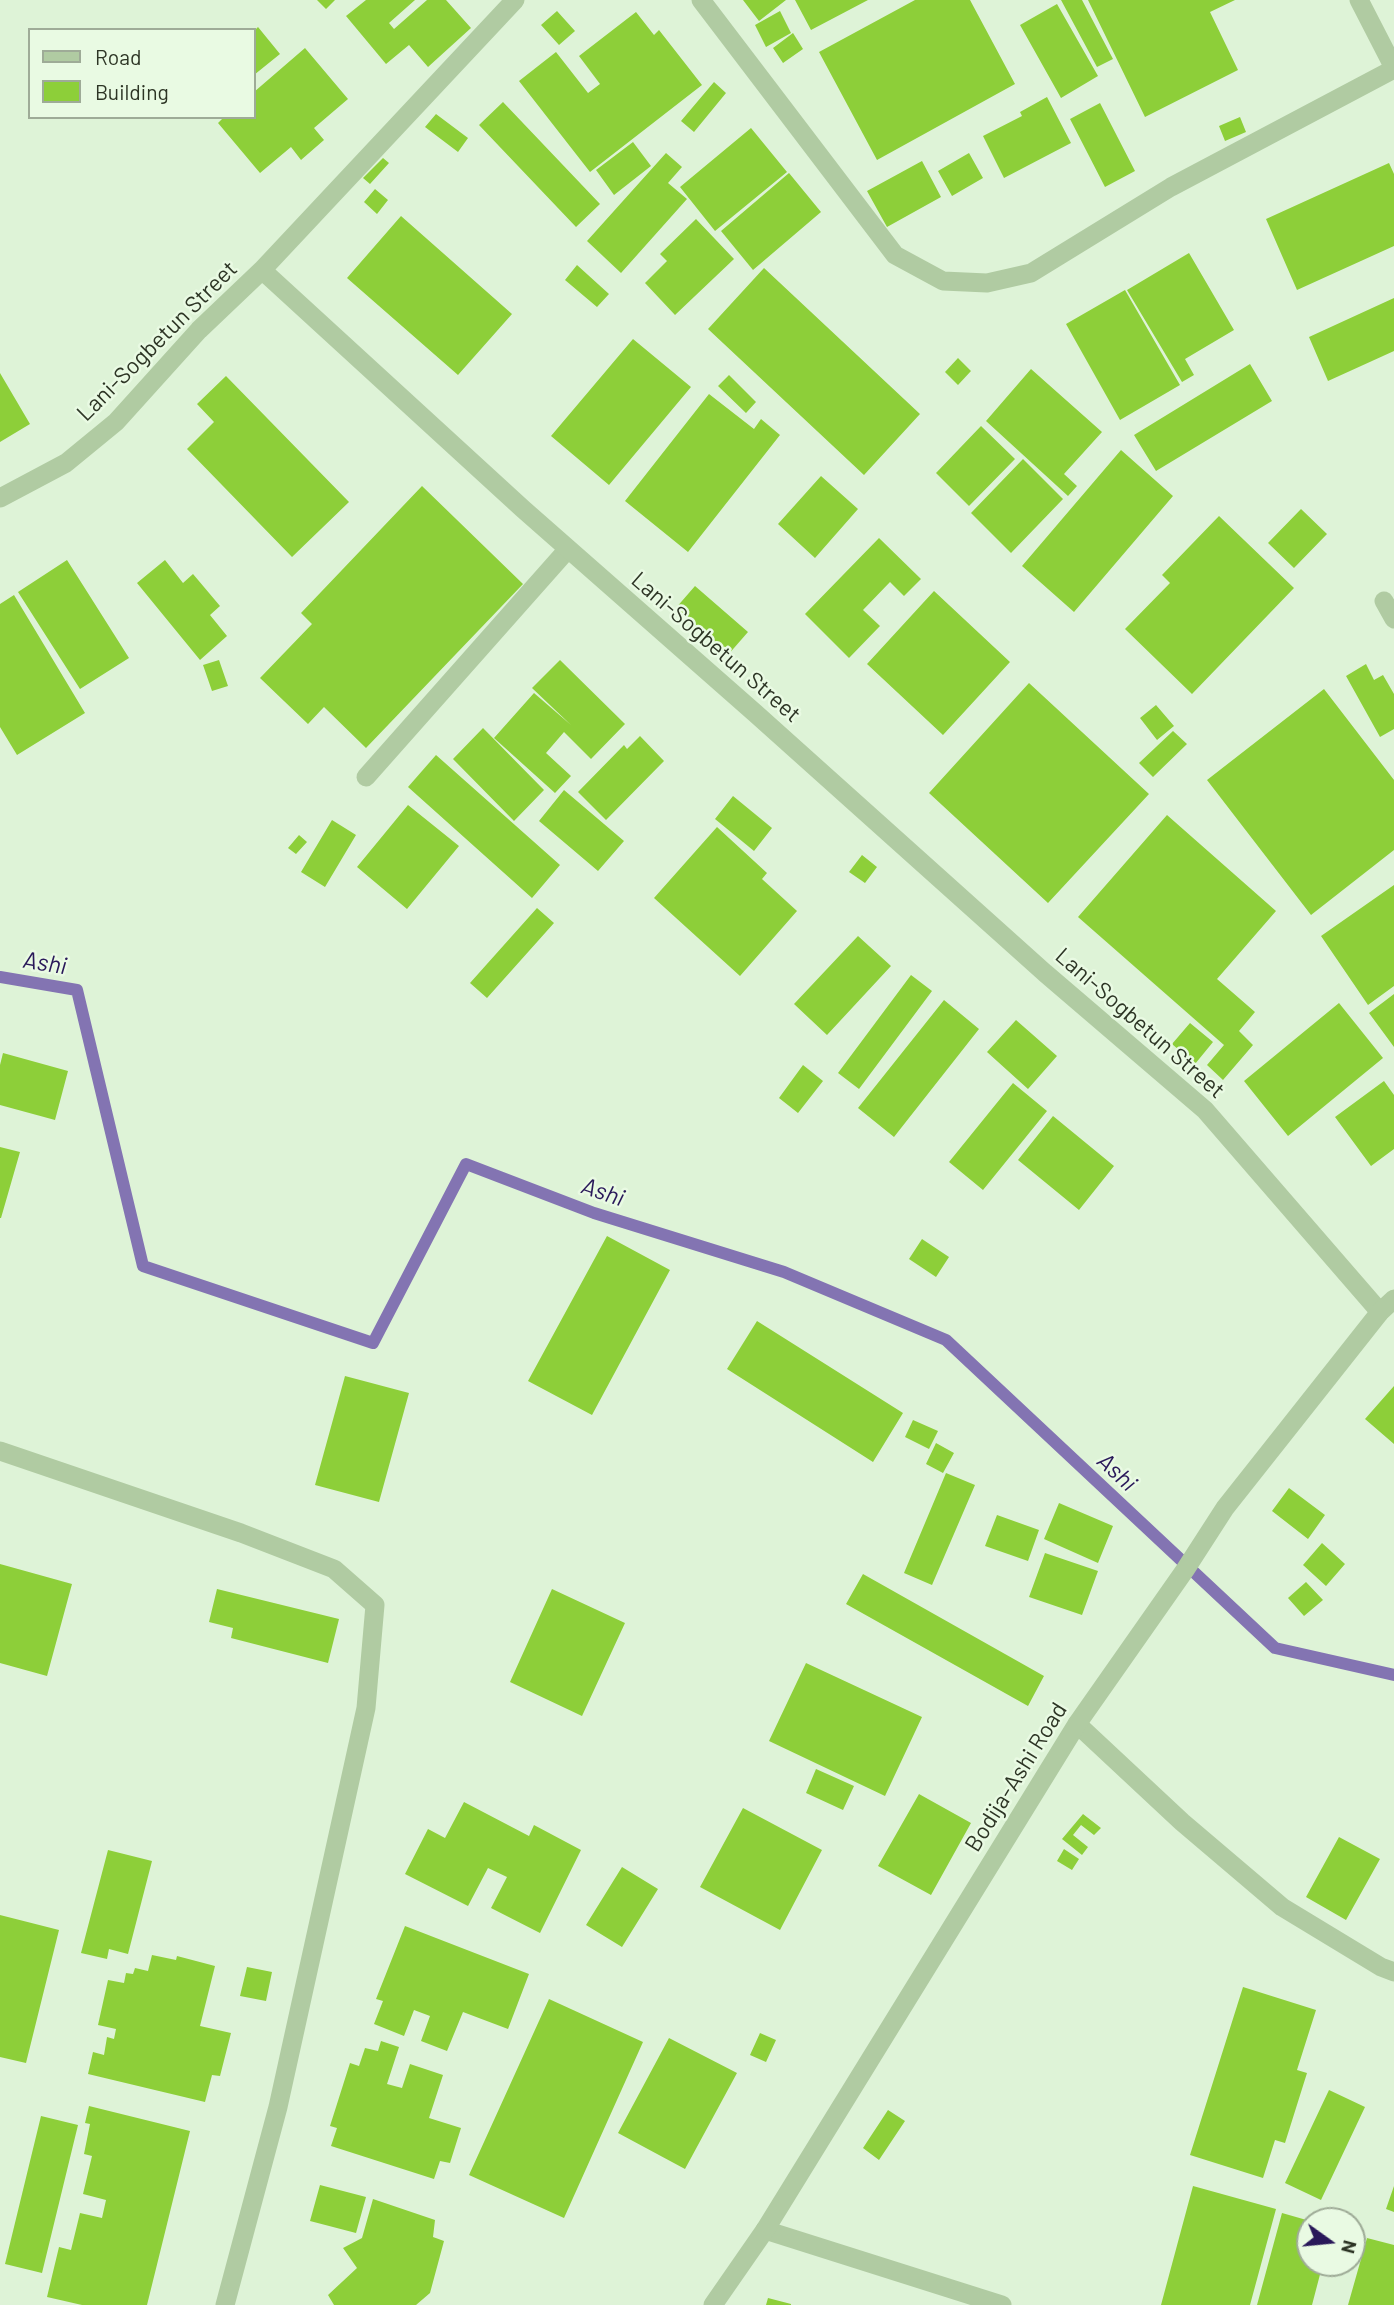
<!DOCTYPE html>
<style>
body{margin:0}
#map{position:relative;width:1394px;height:2305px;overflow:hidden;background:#def3d7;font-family:Barlow,sans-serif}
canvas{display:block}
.legend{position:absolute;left:28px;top:28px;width:228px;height:91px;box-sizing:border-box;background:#e9fae3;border:2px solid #9eab97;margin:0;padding:9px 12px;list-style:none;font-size:21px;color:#2d3525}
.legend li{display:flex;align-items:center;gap:14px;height:35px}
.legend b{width:35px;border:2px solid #9eab97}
.north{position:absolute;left:1296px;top:2207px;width:70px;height:70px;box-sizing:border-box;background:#e9fae3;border:2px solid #9eab97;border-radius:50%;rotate:105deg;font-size:19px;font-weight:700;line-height:28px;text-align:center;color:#2d3525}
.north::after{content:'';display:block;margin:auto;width:24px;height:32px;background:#291859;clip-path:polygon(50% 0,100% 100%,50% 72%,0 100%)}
</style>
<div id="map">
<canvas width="1394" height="2305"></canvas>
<ul class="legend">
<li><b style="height:9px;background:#b0cba2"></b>Road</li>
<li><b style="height:19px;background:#8dcf39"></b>Building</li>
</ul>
<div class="north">N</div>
</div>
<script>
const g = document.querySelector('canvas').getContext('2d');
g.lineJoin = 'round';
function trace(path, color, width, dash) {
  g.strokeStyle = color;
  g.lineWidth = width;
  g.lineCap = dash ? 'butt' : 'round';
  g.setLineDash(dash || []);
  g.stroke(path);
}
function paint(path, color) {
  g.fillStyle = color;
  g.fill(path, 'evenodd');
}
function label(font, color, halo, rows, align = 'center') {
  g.font = font + ' Barlow,sans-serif';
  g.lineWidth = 5;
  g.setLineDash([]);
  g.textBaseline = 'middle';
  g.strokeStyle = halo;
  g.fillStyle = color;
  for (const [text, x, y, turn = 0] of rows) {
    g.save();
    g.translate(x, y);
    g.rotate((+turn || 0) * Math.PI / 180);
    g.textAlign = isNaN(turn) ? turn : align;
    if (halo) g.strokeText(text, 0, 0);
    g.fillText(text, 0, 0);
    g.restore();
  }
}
trace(new Path2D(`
 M0 977 77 990 143 1266 373 1343 466 1164 594 1213 784 1272 946 1340 1275 1648 1394 1675`), '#8374b2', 12);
paint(new Path2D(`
 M317 0H335L326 9Z
 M366 0H415L389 23 394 29 427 0H446L471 28 428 67 409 45 386 64 346 16Z
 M743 0H786L759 21Z
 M795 0H868L811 30Z
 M915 0H970L1015 84 877 160 819 52Z
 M1061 0H1082L1113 59 1097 67Z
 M1088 0H1235L1210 12 1238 70 1145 117Z
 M1057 4 1098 76 1061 98 1020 25Z
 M557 11 575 31 559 45 541 25Z
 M780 11 791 33 766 47 755 25Z
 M636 12 654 35 659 30 702 85 590 172 519 81 556 52 588 93 600 84 579 56Z
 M258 27 280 54 254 75V31Z
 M793 33 803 49 783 63 773 48Z
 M305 48 348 99 314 128 324 140 301 160 291 147 260 173 218 123 224 117H254V92Z
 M714 82 726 93 694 132 681 121Z
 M1047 97 1071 143 1004 178 983 136 1022 116 1020 112Z
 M503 102 600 204 576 227 479 125Z
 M1100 103 1135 171 1105 187 1070 119Z
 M436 114 468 138 458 152 425 127Z
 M1240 117 1246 132 1225 141 1219 126Z
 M751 128 787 172 715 231 680 187Z
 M633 142 651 166 614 195 596 170Z
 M666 153 682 167 668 183 687 199 621 273 587 241Z
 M969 153 983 178 952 196 938 171Z
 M383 158 389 163 370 184 363 178Z
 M922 161 941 197 887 227 867 191Z
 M1389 163 1394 174V246L1297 290 1266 219Z
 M789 173 821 212 753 270 721 231Z
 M375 189 388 200 377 214 364 202Z
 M401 216 512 314 458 375 347 278Z
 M696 219 734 259 675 315 645 283 667 261 660 254Z
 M1189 253 1234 330 1185 359 1194 375 1182 382 1127 290Z
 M577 265 609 294 597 307 565 280Z
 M764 268 920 414 864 475 708 329Z
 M1125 290 1180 385 1120 420 1066 324Z
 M1394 298V351L1328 381 1309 337Z
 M633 339 691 387 609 485 551 436Z
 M958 358 971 371 958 385 945 372Z
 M1250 364 1272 401 1156 471 1134 435Z
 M1031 369 1102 432 1064 474 1077 486 1068 496 986 421Z
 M0 373 30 424 0 442Z
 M729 375 756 402 746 413 718 386Z
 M226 376 349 502 292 557 187 449 214 422 197 404Z
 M709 394 754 429 761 419 780 435 688 552 625 501Z
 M981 426 1015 459 969 506 936 473Z
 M1121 450 1173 496 1074 612 1022 566Z
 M1023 459 1063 499 1011 553 971 513Z
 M821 476 858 509 815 558 778 524Z
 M422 486 523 584 366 748 324 707 308 724 260 678 312 624 301 613Z
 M1301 509 1327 534 1294 568 1268 543Z
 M1219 516 1294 588 1192 694 1125 629 1170 583 1162 575Z
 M879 538 921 579 904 596 890 582 863 610 880 626 849 658 805 614Z
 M67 560 129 658 80 689 18 592Z
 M165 560 183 583 193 574 220 606 210 615 227 636 200 660 137 583Z
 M695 586 748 632 727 656 675 609Z
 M934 591 1010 662 943 735 867 664Z
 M14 595 85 713 17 755 0 727V604Z
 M219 660 228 686 212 691 203 665Z
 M560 660 625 724 591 759 564 732 546 753 571 776 555 793 494 738 534 693 571 725 532 688Z
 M1366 664 1374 680 1383 675 1394 694V729L1380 737 1346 676Z
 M1029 683 1149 794 1048 903 929 793Z
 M1324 689 1394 780V850L1311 915 1207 780Z
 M1156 705 1174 726 1157 740 1140 718Z
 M483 728 544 790 514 821 453 759Z
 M1173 731 1187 744 1153 777 1139 763Z
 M640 736 664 761 606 820 578 792 624 745 627 749Z
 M436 755 560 865 532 898 408 787Z
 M564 790 624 841 598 871 539 821Z
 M733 796 772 828 754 851 715 819Z
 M408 805 459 846 407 909 357 867Z
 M1167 815 1276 911 1217 979 1255 1012 1239 1031 1253 1045 1223 1080 1207 1065 1224 1045 1078 917Z
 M332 820 356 835 325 887 301 872Z
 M717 827 767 873 762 879 797 911 740 976 654 898Z
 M299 835 307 842 296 854 288 848Z
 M862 855 877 867 865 883 849 872Z
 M1394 885V986L1368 1005 1321 936Z
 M537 908 554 923 487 998 470 983Z
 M858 936 891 966 827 1035 794 1004Z
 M911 975 932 991 859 1089 838 1073Z
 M1394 994V1047L1369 1013Z
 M944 1000 979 1029 894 1137 858 1108Z
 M1339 1003 1383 1058 1288 1136 1244 1081Z
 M1016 1020 1057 1056 1028 1089 987 1052Z
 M1190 1023 1213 1042 1195 1064 1172 1044Z
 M3 1053 68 1071 55 1120 0 1105V1065Z
 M803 1065 823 1081 798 1113 779 1098Z
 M1384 1081 1394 1095V1149L1371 1166 1335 1117Z
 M1013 1083 1047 1111 983 1190 949 1162Z
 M1053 1116 1114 1166 1079 1210 1018 1160Z
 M0 1147 20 1152 1 1218H0Z
 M607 1236 670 1270 592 1415 528 1381Z
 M922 1239 949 1257 936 1277 909 1259Z
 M757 1321 903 1413 873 1462 727 1369Z
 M345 1376 409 1393 379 1502 315 1485Z
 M1394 1386V1444L1365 1419Z
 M913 1420 938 1431 929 1449 905 1437Z
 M936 1443 954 1453 943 1473 926 1464Z
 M946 1473 975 1485 932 1585 904 1573Z
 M1289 1488 1325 1515 1308 1539 1272 1511Z
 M1059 1503 1113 1526 1098 1563 1044 1539Z
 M997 1515 1039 1530 1028 1561 985 1546Z
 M1322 1543 1345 1564 1326 1586 1303 1565Z
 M1045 1553 1098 1571 1082 1615 1029 1597Z
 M0 1564 72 1584 47 1676 0 1663Z
 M863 1574 1044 1676 1028 1706 846 1604Z
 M1306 1582 1323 1600 1304 1616 1288 1598Z
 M217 1589 339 1619 328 1663 231 1638 233 1628 209 1622Z
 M552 1589 625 1623 582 1716 510 1682Z
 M806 1663 922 1717 885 1796 769 1741Z
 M816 1769 854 1786 843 1810 806 1793Z
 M919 1794 971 1823 931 1895 878 1866Z
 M464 1802 529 1836 534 1825 581 1850 540 1933 491 1908 507 1877 488 1868 468 1906 405 1874 428 1829 445 1838Z
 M743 1808 822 1850 780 1930 700 1887Z
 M1083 1814 1101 1828 1094 1835 1081 1825 1073 1835 1088 1847 1082 1855 1062 1839Z
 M1339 1837 1380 1859 1346 1920 1306 1897Z
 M1064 1849 1079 1859 1072 1870 1057 1861Z
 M108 1850 152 1861 128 1954 109 1949 107 1959 81 1953Z
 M622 1867 658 1889 622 1947 586 1925Z
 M0 1915 59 1930 26 2063 0 2057Z
 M405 1926 529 1974 508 2029 463 2012 447 2051 421 2041 430 2016 414 2010 404 2036 374 2024 383 2001 376 1999Z
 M152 1955 176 1960 177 1956 215 1966 200 2026 231 2033 220 2076 212 2075 205 2102 88 2074 93 2052 104 2055 107 2037 114 2039 116 2029 98 2025 108 1980 124 1983 126 1973 133 1974 135 1968 148 1971Z
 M247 1967 272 1972 266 2001 240 1996Z
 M1243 1987 1316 2010 1297 2070 1307 2073 1285 2143 1275 2140 1263 2178 1190 2155Z
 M549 1999 643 2042 564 2218 469 2175Z
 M760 2033 776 2040 766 2062 750 2055Z
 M669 2038 737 2073 685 2169 618 2133Z
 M381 2041 399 2047 387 2084 402 2088 410 2064 443 2075 429 2118 461 2128 450 2163 440 2161 434 2179 331 2146 337 2128 330 2126 350 2063 359 2066 365 2048 378 2051Z
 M1329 2090 1365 2107 1321 2200 1285 2183Z
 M89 2106 190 2131 147 2305H82L47 2297 59 2247 71 2250 80 2213 102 2218 106 2200 83 2194 92 2156 84 2154 90 2124 85 2123Z
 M888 2110 905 2121 879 2160 863 2148Z
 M41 2116 78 2125 42 2273 5 2264Z
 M320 2185 366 2197 356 2233 310 2221Z
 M1193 2186 1276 2209 1250 2305H1161Z
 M1394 2186V2212L1386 2209Z
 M373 2199 435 2220 433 2237 444 2241 430 2293 416 2305H334L328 2295 357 2268 343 2248 362 2238Z
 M1282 2213 1310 2221V2263H1323L1312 2305H1257Z
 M1367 2238 1394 2245V2305H1348Z
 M768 2298 791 2304V2305H766Z`), '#8dcf39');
trace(new Path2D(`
 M366 777 568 549`), '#b0cba2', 19);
trace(new Path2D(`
 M701 0 895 255 943 281 987 283 1031 273 1171 187 1394 69
 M1359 0 1394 68
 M262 270 515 0
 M0 498 66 463 116 422 199 330 262 270 523 509 755 713 1045 973 1205 1110 1380 1312
 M1384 601 1394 619
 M0 1451 241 1533 334 1569 375 1605 366 1708 278 2107 225 2305
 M1077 1724 1182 1822 1282 1907 1381 1967 1394 1972
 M765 2230 1002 2305`), '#b0cba2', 19);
trace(new Path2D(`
 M713 2305 765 2230 1077 1724 1185 1570 1225 1508 1380 1312 1394 1299`), '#b0cba2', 19);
label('23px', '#2d3525', '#e9fae3', [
 ["Lani-Sogbetun Street",157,341,-45],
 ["Lani-Sogbetun Street",716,647,41],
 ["Lani-Sogbetun Street",1140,1023,41],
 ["Bodija-Ashi Road",1016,1777,-58]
]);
label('italic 24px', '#291859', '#e9fae3', [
 ["Ashi",45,963,9],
 ["Ashi",603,1192,19],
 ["Ashi",1117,1472,43]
]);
</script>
